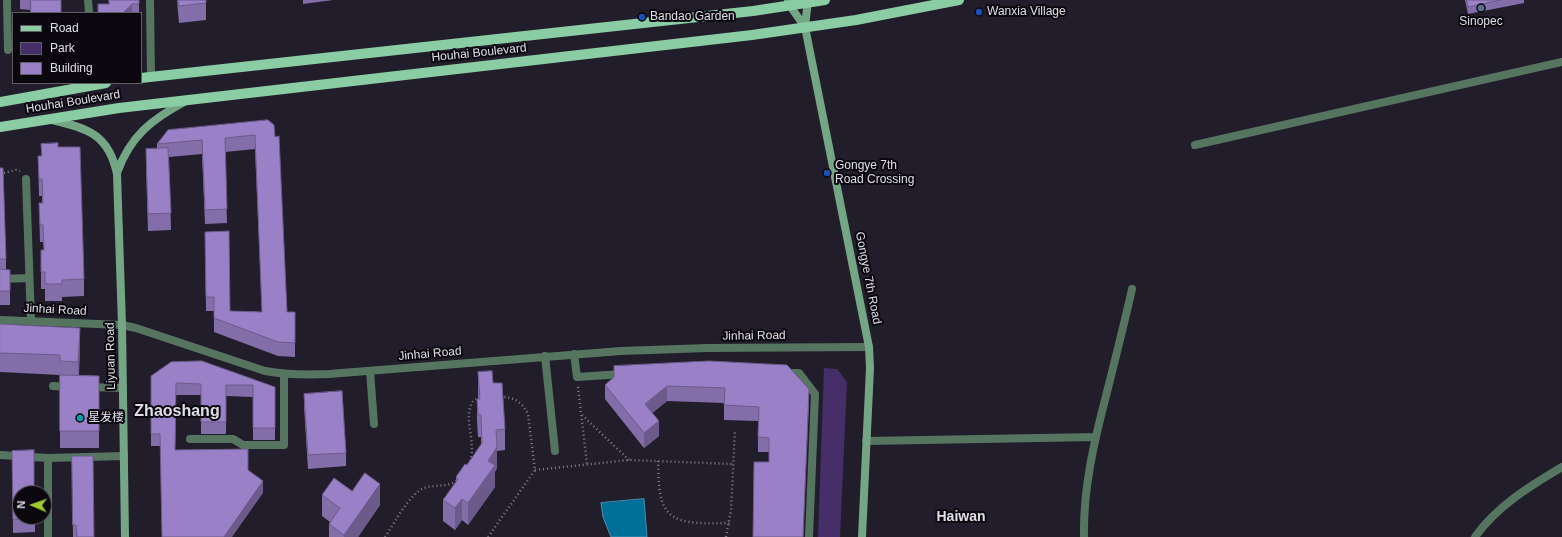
<!DOCTYPE html>
<meta charset="utf-8">
<style>
body{margin:0}
#map{position:relative;width:1562px;height:537px;overflow:hidden;background:#221d2a;font-family:Arial,sans-serif}
canvas{display:block}
.legend{position:absolute;left:12px;top:12px;width:130px;height:72px;box-sizing:border-box;background:#0a080e;border:1px solid #605d64;margin:0;padding:5px 7px;list-style:none;font-size:12px;color:#e0dde6}
.legend li{display:flex;align-items:center;gap:8px;height:20px}
.legend b{width:20px;border:1px solid #605d64}
.north{position:absolute;left:12px;top:485px;width:40px;height:40px;box-sizing:border-box;background:#0a080e;border:1px solid #605d64;border-radius:50%;rotate:272deg;font-size:11px;font-weight:700;line-height:16px;text-align:center;color:#e0dde6}
.north::after{content:'';display:block;margin:auto;width:14px;height:18px;background:#9dca31;clip-path:polygon(50% 0,100% 100%,50% 72%,0 100%)}
</style>
<div id="map">
<canvas width="1562" height="537"></canvas>
<ul class="legend">
<li><b style="height:5px;background:#8acca3"></b>Road</li>
<li><b style="height:11px;background:#462e68"></b>Park</li>
<li><b style="height:11px;background:#9a80c6"></b>Building</li>
</ul>
<div class="north">N</div>
</div>
<script>
const g = document.querySelector('canvas').getContext('2d');
g.lineJoin = 'round';
function paint(path, color) {
  g.fillStyle = color;
  g.fill(path, 'evenodd');
}
function trace(path, color, width, dash) {
  g.strokeStyle = color;
  g.lineWidth = width;
  g.lineCap = dash ? 'butt' : 'round';
  g.setLineDash(dash || []);
  g.stroke(path);
}
function label(font, color, halo, rows, align = 'center') {
  g.font = font + ' Arial,"Noto Sans SC",sans-serif';
  g.lineWidth = 4;
  g.setLineDash([]);
  g.textBaseline = 'middle';
  g.strokeStyle = halo;
  g.fillStyle = color;
  for (const [text, x, y, turn = 0] of rows) {
    g.save();
    g.translate(x, y);
    g.rotate((+turn || 0) * Math.PI / 180);
    g.textAlign = isNaN(turn) ? turn : align;
    if (halo) g.strokeText(text, 0, 0);
    g.fillText(text, 0, 0);
    g.restore();
  }
}
paint(new Path2D(`
 M824 368 837 369 847 382 840 537H818Z`), '#462e68');
const water = new Path2D(`
 M644 499 647 537H611L603 517 601 503Z`);
paint(water, '#007099');
trace(water, '#4391b0', 1);
trace(new Path2D(`
 M0 174 16 170 20 171
 M578 387 587 464
 M582 415 629 460
 M470 461C477 442 462 418 473 401L478 398
 M658 461C659 477 657 501 669 513 681 526 713 523 730 523
 M535 470 629 460 733 464
 M385 537C394 524 409 494 424 488 436 484 447 488 458 480
 M488 537 535 470 528 414C522 402 513 396 499 397
 M726 537 731 510 735 430`), '#827e89', 2.5, [1, 3]);
trace(new Path2D(`
 M7 0 8 50
 M88 0 89 13
 M150 0 151 77
 M26 179 31 321
 M0 279 29 278
 M574 354 577 377 623 374
 M545 356 555 451
 M370 371 374 424
 M784 373H799L815 394 809 537
 M53 386 70 387
 M88 387 123 388
 M190 439H233L243 445H284V375
 M0 455 48 458 124 456
 M48 458V537`), '#567561', 8);
trace(new Path2D(`
 M1195 145 1562 62
 M0 320 122 325 136 328 265 371C287 375 307 375 329 374L621 351 707 348 869 347
 M866 441 1096 437
 M1084 537C1083 489 1094 442 1106 396 1115 360 1124 325 1132 289
 M1475 537C1497 506 1530 486 1562 467`), '#567561', 8);
trace(new Path2D(`
 M788 0 790 6 805 27
 M808 0 805 27 869 347 870 368 862 537
 M52 120C88 128 109 135 117 174L122 325 125 537
 M117 173C130 136 152 119 186 101`), '#74a686', 8);
trace(new Path2D(`
 M141 78 753 11 825 0
 M0 102 106 83
 M0 127 119 108 752 35 856 20 959 0`), '#8acca3', 10);
paint(new Path2D(`
 M20 0H61L31 10 20 9Z
 M139 0V13H98L109 4Z
 M177 0H206V20L179 23Z
 M303 0H333L303 4Z
 M1465 0H1524V3L1468 14Z
 M268 120 287 312H295V357L278 356 214 332V311H206L205 232 230 311 262 312 255 149 225 152 227 223 205 224 202 154 169 157 171 230 148 231 146 166V149H157V144Z
 M41 144 58 147 84 279V296L62 297V301H45V289H41V250H44L43 242H40L39 203H42V196H39L38 156H41Z
 M0 168 6 259V270H10V305H0Z
 M0 324 80 347 79 375 99 376V448H60V375L0 372Z
 M614 366 809 404 769 462V452H758V421L724 420V403L667 401 652 413 659 436 644 448 605 399V385L614 378Z
 M478 372 493 383 505 429V450L497 451V468L495 472V487L468 525 462 520 455 530 443 521V500L456 482V477L467 465 481 445V437H478L477 420V399H478Z
 M151 376 275 387V440H253V397L226 396V434H201V395H176L175 450 248 470 263 493 160 446H151Z
 M304 394 346 453V466L308 469 304 407Z
 M12 451 35 517V532L13 533Z
 M72 456 94 537H73Z
 M352 491 380 505 358 537H329V524L330 522 322 516V495Z`), '#846eaa');
paint(new Path2D(`
 M132 4V13H123Z
 M80 328V347L78 381V362Z
 M667 386V401L645 419V404Z
 M809 389V404L803 537Z
 M659 421V436L644 448V433Z
 M497 447V468L495 472V487L468 525V503L488 461Z
 M263 481V493L232 537H224Z
 M380 484V505L358 537H344V535Z
 M462 499V520L455 530V508Z`), '#6c5a8b');
const building = new Path2D(`
 M31 0H61V13H31Z
 M109 0H139V4H132L123 13H98V4H109Z
 M178 0H206V3L179 6Z
 M1467 0H1501L1468 7Z
 M268 120 274 125 275 137 279 136 287 312H295V343L278 342 214 318V297H206L205 232 229 231 230 311 262 312 255 135 225 138 227 209 205 210 202 140 157 144 168 130Z
 M58 143V147H80L84 279 62 280V284H45V272H41V250H44L43 225H40L39 203H43L42 179H39L38 156H42L41 144Z
 M168 148 171 213 148 214 146 149Z
 M0 168H3L6 259H0Z
 M0 269 10 270V291H0Z
 M0 324 80 328 78 362 60 361V355L0 353Z
 M202 361 275 387V428H253V385H226V422H201V384L176 383 175 450 248 449V470L263 481 224 537H162L160 434H151V376L171 362Z
 M709 361 787 365 809 389 803 537H753L754 462H769V438L758 437 759 407 724 405 725 388 667 386 645 404 659 421 644 433 605 385 614 377V366Z
 M492 371 493 383H502L505 429 496 430 497 447 488 461 495 465 468 503 462 499 455 508 443 500 458 479 456 477 465 464 467 465 482 443 481 415H478L477 399H480L478 372Z
 M60 375 99 376V431H60Z
 M342 391 346 453 308 455 304 394Z
 M34 450V493H20V517H35V519H13L12 451Z
 M72 456H93L94 537H77L76 525H73Z
 M365 473 380 484 344 535 329 524 340 508 322 495 334 478 352 491Z`);
paint(building, '#9a80c6');
trace(building, '#6c5a8b', 1);
for (const [x, y, r, color] of [
 [1481,8,4,"#5c6f8a"],
 [979,12,4,"#1a4fb4"],
 [642,17,4,"#1a4fb4"],
 [827,173,4,"#1a4fb4"],
 [80,418,4,"#0f9aa8"]
]) {
  const dot = new Path2D();
  dot.arc(x, y, r, 0, 2 * Math.PI);
  g.fillStyle = color;
  g.fill(dot);
  trace(dot, '#0a080e', 1.5);
}
label('12px', '#e0dde6', '#0a080e', [
 ["Wanxia Village",987,12],
 ["Bandao Garden",650,17],
 ["Sinopec",1481,22,"center"],
 ["Gongye 7th",835,166],
 ["Road Crossing",835,180],
 ["星发楼",88,418]
], 'left');
label('12px', '#e0dde6', '#0a080e', [
 ["Houhai Boulevard",479,53,-6],
 ["Houhai Boulevard",73,102,-9],
 ["Gongye 7th Road",868,278,79],
 ["Jinhai Road",55,310,3],
 ["Jinhai Road",754,336,-1],
 ["Jinhai Road",430,354,-5],
 ["Liyuan Road",111,356,-91]
]);
label('bold 14px', '#e0dde6', '#0a080e', [
 ["Haiwan",961,517]
]);
label('bold 16px', '#e0dde6', '#0a080e', [
 ["Zhaoshang",177,412]
]);
</script>
